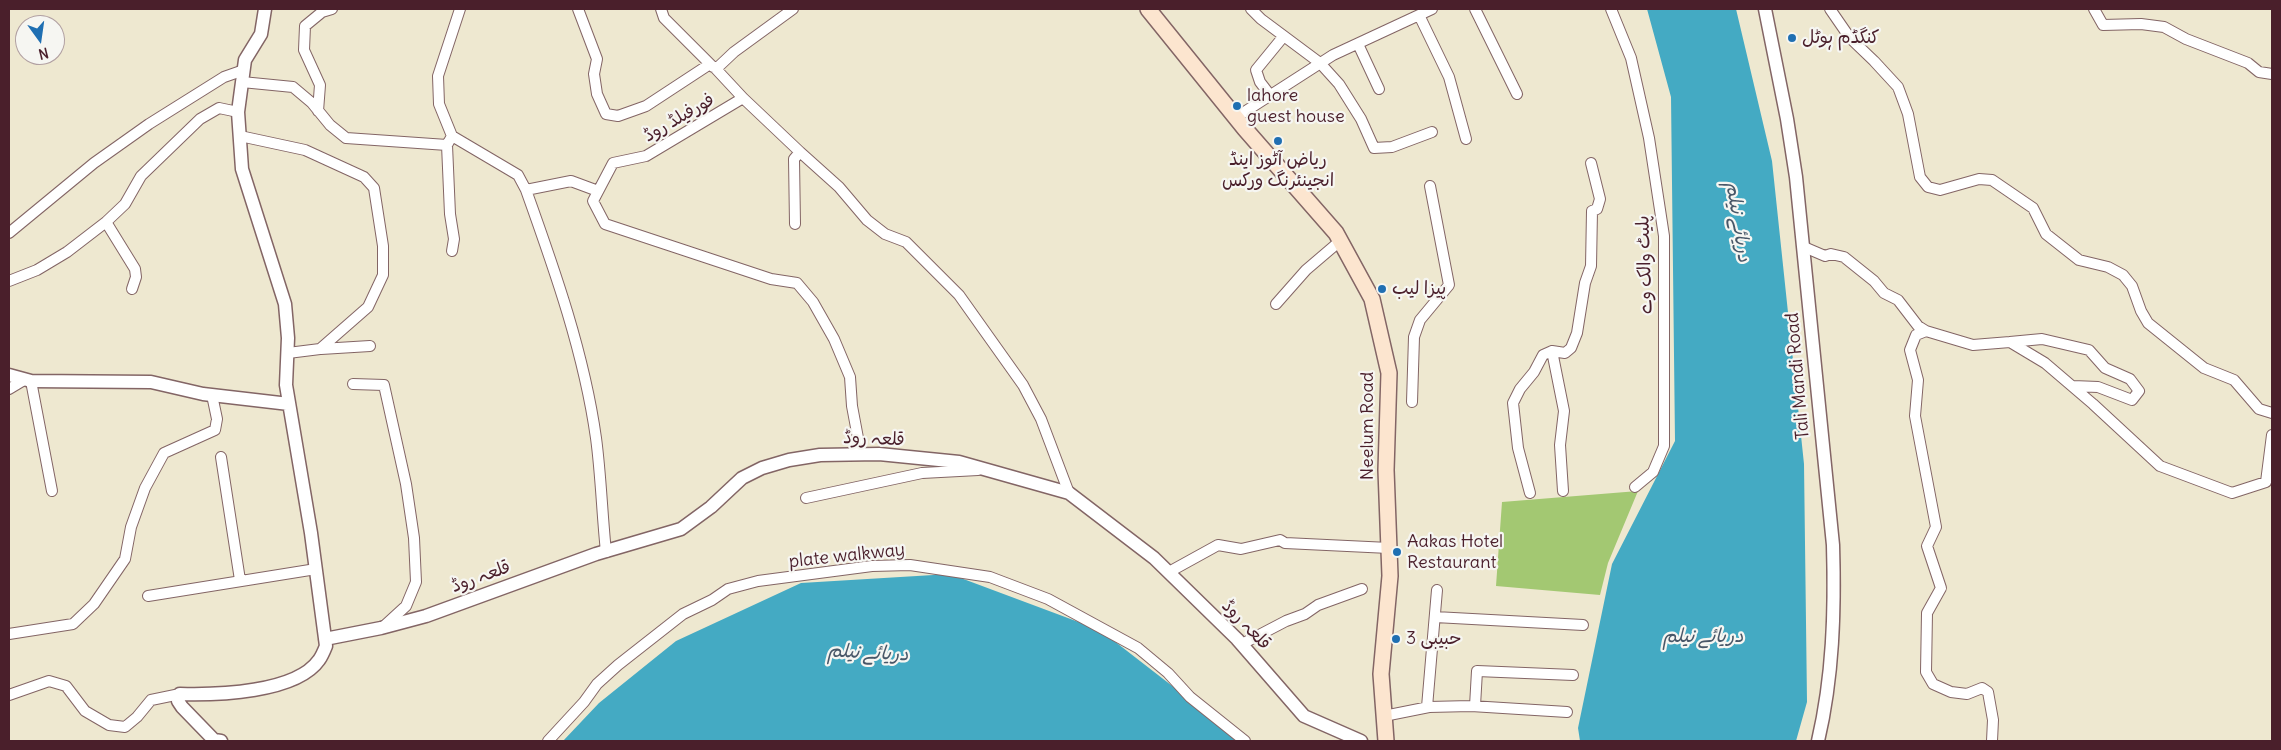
<!DOCTYPE html>
<meta charset="utf-8">
<style>
body{margin:0}
#map{position:relative;width:2281px;height:750px;overflow:hidden;background:#eee8d0;font-family:Delius,sans-serif}
canvas{display:block}
.frame{position:absolute;inset:0;border:10px solid #4a1f2b;pointer-events:none}
.north{position:absolute;left:15px;top:15px;width:50px;height:50px;box-sizing:border-box;background:#f6f6f2;border:1px solid #b1a0a2;border-radius:50%;rotate:166deg;font-size:14px;font-weight:700;line-height:20px;text-align:center;color:#4a1f2b}
.north::after{content:'';display:block;margin:auto;width:18px;height:22px;background:#1f6fb2;clip-path:polygon(50% 0,100% 100%,50% 72%,0 100%)}
</style>
<div id="map">
<canvas width="2281" height="750"></canvas>
<div class="frame"></div>
<div class="north">N</div>
</div>
<script>
const g = document.querySelector('canvas').getContext('2d');
g.lineJoin = 'round';
function paint(path, color) {
  g.fillStyle = color;
  g.fill(path, 'evenodd');
}
function trace(path, color, width, dash) {
  g.strokeStyle = color;
  g.lineWidth = width;
  g.lineCap = dash ? 'butt' : 'round';
  g.setLineDash(dash || []);
  g.stroke(path);
}
function label(font, color, halo, rows, align = 'center') {
  g.font = font + ' Delius,"Playpen Sans Arabic",sans-serif';
  g.lineWidth = 4.5;
  g.setLineDash([]);
  g.textBaseline = 'middle';
  g.strokeStyle = halo;
  g.fillStyle = color;
  for (const [text, x, y, turn = 0] of rows) {
    g.save();
    g.translate(x, y);
    g.rotate((+turn || 0) * Math.PI / 180);
    g.textAlign = isNaN(turn) ? turn : align;
    if (halo) g.strokeText(text, 0, 0);
    g.fillText(text, 0, 0);
    g.restore();
  }
}
paint(new Path2D(`
 M1638 491 1608 563 1600 595 1496 586 1502 502Z`), '#a3c872');
paint(new Path2D(`
 M1647 9H1736L1772 161 1804 464 1807 702 1796 741H1580L1578 728 1612 564 1675 441 1671 97Z
 M950 574 1100 630 1229 730 1238 741H563L599 703 676 641 801 583Z`), '#44aac3');
const minor = new Path2D(`
 M578 9 597 59 594 74 597 94 606 114 618 116 646 106 710 64
 M661 9 664 18 713 67
 M793 9 734 52 716 69 743 98 646 156 613 163 593 201 605 224 771 279 797 283 813 302 834 339 850 377 852 406 861 454
 M1251 9 1261 19 1320 63 1339 84 1361 119 1374 148 1392 147 1432 132
 M1475 9 1517 94
 M1611 9 1631 58 1649 138 1664 236V446L1653 472 1635 487
 M1830 9 1850 38 1874 61 1898 87 1908 114 1920 177 1928 187 1940 190 1979 179 1992 180 2033 208 2046 234 2079 260 2108 267 2123 275 2132 286 2141 311 2148 323 2204 368 2234 380 2259 409 2272 413
 M2094 9 2103 25 2141 24 2164 27 2186 39 2248 63 2259 72 2272 74
 M1419 15 1449 77 1466 139
 M1358 44 1379 89
 M242 82 293 87 312 103 330 125 346 138 447 145 452 136
 M1270 95 1260 82 1256 70 1283 37
 M743 98 800 152 794 159 795 224
 M318 111 320 85 304 50 305 26 322 12 332 9
 M1235 118 1333 55 1432 9
 M240 136 305 150 364 177 374 188 383 246V275L368 307 320 349 288 353
 M452 136 518 175 526 190 571 181 598 191
 M452 136 439 104 438 76 460 9
 M447 145 450 214 454 239 452 251
 M800 152 839 187 867 220 885 234 906 242 959 295 1023 385 1041 419 1069 493
 M526 190C555 271 584 353 596 438 601 475 602 514 606 552
 M106 222 135 269 136 277 132 289
 M9 233 94 163 149 124 224 77 244 70
 M1804 247 1825 256 1831 254 1844 257 1874 281 1884 293 1898 300 1918 326 1926 331
 M9 281 37 270 67 252 106 222 125 204 141 176 200 119 219 108 238 112
 M1276 304 1306 270 1340 241
 M2010 342 2042 339 2089 350 2105 368 2130 379 2139 391 2132 400 2098 387 2073 386
 M321 349 370 346
 M1552 351 1564 411 1560 445 1563 491
 M31 381 52 491
 M353 384 384 385 406 484 414 538 416 582 406 606 382 628
 M9 389 24 380
 M1412 402 1414 337 1420 320 1449 285 1430 186
 M221 457 240 580
 M1530 493 1518 448 1513 403 1520 389 1534 372 1543 355 1552 351 1565 353 1571 348 1577 333 1585 283 1591 266 1592 211 1597 209 1600 199 1591 163
 M806 498 922 473 978 470
 M1169 572 1218 545 1241 549 1280 540 1285 543 1389 548
 M148 596 316 569
 M1435 617 1583 625
 M9 634 73 624 94 604 125 559 131 527 145 488 164 453 215 430 217 419 212 395
 M1242 644 1286 621 1305 614 1318 605 1362 589
 M9 695 49 681 66 686 85 711 109 725 125 727 137 717 151 700 180 694
 M1475 706 1477 671 1573 675
 M1427 707 1437 590
 M1384 716 1429 707 1471 706 1567 712
 M548 741 584 702 597 684 618 665 683 614 712 600 728 589 758 581 872 566 910 565 990 577 1048 599 1138 648 1168 673 1190 697 1245 741
 M1992 741 1993 720 1988 692 1982 688 1967 694 1951 692 1933 684 1926 672 1927 613 1941 588 1927 546 1936 527 1915 416 1918 380 1910 350 1916 335 1926 331 1973 345 2010 342 2045 363 2093 404 2160 466 2232 493 2266 482 2272 435`);
const tertiary = new Path2D(`
 M1765 9 1787 119 1796 177 1833 545C1835 611 1833 677 1818 741
 M9 375 31 381 151 382 203 394 289 404
 M325 639 381 628 426 616 596 554 681 529 711 507 742 478 762 468 789 460 820 455 879 454 959 462 1069 493 1154 558 1237 639 1304 716 1361 741
 M221 741 214 740 182 707 178 701 180 694C216 695 296 693 319 660 322 656 324 651 326 646L311 533 286 385 288 338 285 304 242 169 238 112 245 60 261 34 265 9`);
const secondary = new Path2D(`
 M1148 9 1245 129 1336 233 1372 299 1389 373 1386 470 1390 576 1381 674 1386 741`);
trace(minor, '#836565', 12);
trace(tertiary, '#836565', 15);
trace(secondary, '#836565', 18);
trace(minor, '#fff', 10);
trace(tertiary, '#fff', 12);
trace(secondary, '#fce5cf', 15);
for (const [x, y, r, color] of [
 [1792,38,5,"#1f6fb2"],
 [1237,106,5,"#1f6fb2"],
 [1278,141,5,"#1f6fb2"],
 [1382,289,5,"#1f6fb2"],
 [1397,552,5,"#1f6fb2"],
 [1396,639,5,"#1f6fb2"]
]) {
  const dot = new Path2D();
  dot.arc(x, y, r, 0, 2 * Math.PI);
  g.fillStyle = color;
  g.fill(dot);
  trace(dot, '#f6f6f2', 2);
}
label('18px', '#4a1f2b', '#f6f6f2', [
 ["کنگڈم ہوٹل",1802,38],
 ["lahore",1247,96],
 ["guest house",1247,117],
 ["ریاض آٹوز اینڈ",1278,160,"center"],
 ["انجینئرنگ ورکس",1278,181,"center"],
 ["پیزا لیب",1392,289],
 ["Aakas Hotel",1407,542],
 ["Restaurant",1407,563],
 ["حبیبی 3",1406,639]
], 'left');
label('18px', '#4a1f2b', '#f6f6f2', [
 ["فورفیلڈ روڈ",679,118,-30],
 ["پلیٹ والک وے",1645,265,-92],
 ["Tali Mandi Road",1798,376,-95],
 ["Neelum Road",1368,426,-90],
 ["قلعہ روڈ",874,439,2],
 ["plate walkway",847,556,-6],
 ["قلعہ روڈ",481,577,-20],
 ["قلعہ روڈ",1246,625,46]
]);
label('italic 19px', '#485768', '#f6f6f2', [
 ["دریائے نیلم",1738,222,81],
 ["دریائے نیلم",1703,637],
 ["دریائے نیلم",868,653,3]
]);
</script>
